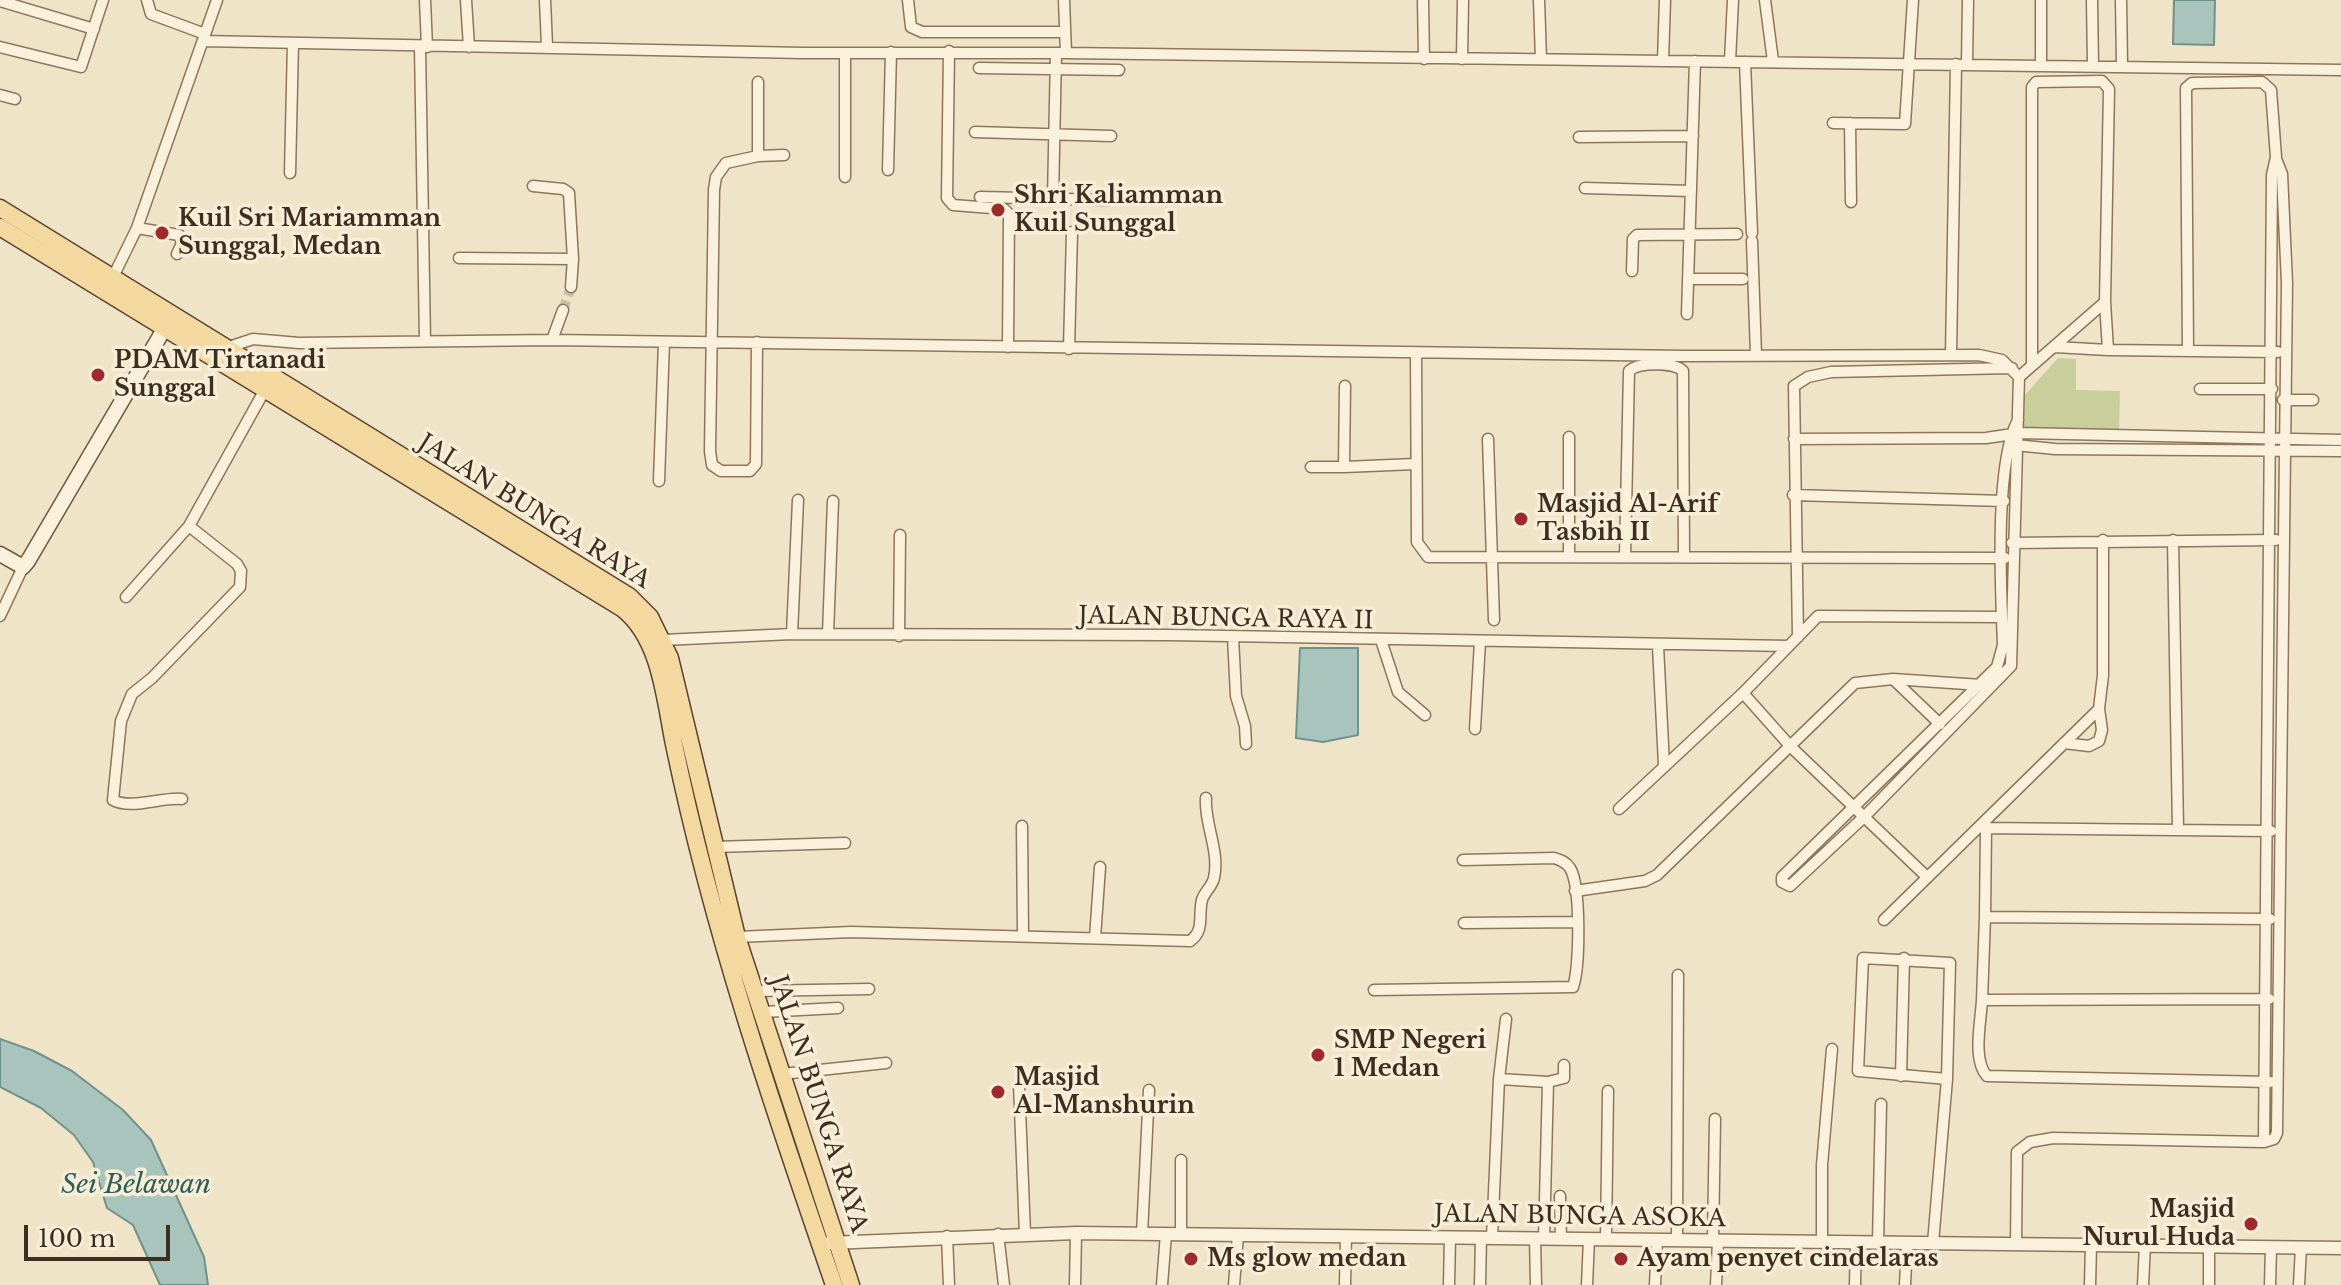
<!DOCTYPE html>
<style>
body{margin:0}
#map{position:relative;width:2341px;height:1285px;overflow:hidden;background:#f0e4c8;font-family:"Libre Baskerville",serif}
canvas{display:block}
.scale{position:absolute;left:24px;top:1225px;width:146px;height:36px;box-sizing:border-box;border:4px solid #3d2e20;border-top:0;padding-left:10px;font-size:24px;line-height:28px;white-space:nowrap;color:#3d2e20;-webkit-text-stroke:6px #f7eed8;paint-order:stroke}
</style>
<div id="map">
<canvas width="2341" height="1285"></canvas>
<div class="scale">100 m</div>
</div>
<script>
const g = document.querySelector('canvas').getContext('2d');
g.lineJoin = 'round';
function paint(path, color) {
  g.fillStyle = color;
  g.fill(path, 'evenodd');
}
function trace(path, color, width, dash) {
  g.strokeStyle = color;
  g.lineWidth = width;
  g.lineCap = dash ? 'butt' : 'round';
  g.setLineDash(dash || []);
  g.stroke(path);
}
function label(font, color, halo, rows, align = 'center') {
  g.font = font + ' "Libre Baskerville",serif';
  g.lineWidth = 7;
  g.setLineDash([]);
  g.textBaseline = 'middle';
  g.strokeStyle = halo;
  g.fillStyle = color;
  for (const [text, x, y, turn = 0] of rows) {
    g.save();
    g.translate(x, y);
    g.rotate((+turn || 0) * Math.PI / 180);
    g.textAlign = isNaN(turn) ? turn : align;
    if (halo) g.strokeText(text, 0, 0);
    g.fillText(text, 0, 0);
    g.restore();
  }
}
paint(new Path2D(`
 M2058 358 2076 359V390L2120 391 2119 434 2030 432 2023 425 2024 396Z`), '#c9cf9b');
const water = new Path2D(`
 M2174 0H2215L2214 45 2173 44Z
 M1300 648H1358V735L1323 742 1296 738Z
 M0 1039 34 1051 72 1071 123 1110 151 1140 204 1257 208 1285H160L133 1225 107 1208 93 1162 74 1135 41 1108 0 1087Z`);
paint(water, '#a9c4bc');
trace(water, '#6f938a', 2);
trace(new Path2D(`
 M563 310 571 287`), '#ccc0a6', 10, [10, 5]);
const minor = new Path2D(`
 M147 0 151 14 205 34
 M425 0 427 47
 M466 0 469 47
 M545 0 547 46
 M908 0 911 27 922 32H1065
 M1064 0 1066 53
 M1423 0 1424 59
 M1539 0 1541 59
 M1765 0 1773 61
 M2092 0 2093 65
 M2121 0 2122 65
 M0 1 94 29
 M203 41 803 53H1066L2341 70
 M0 47 81 67 103 0
 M420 47 425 341
 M949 51 947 198 953 205 1004 209 1009 214 1008 347
 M1462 59 1463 0
 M1663 61 1665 0
 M1730 61 1733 0
 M1745 62 1752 233
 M1967 63 1968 0
 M2041 65V0
 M979 68 1119 70
 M0 95 15 99
 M1833 123 1905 124 1913 0
 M1850 123 1851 202
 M975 132 1111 136
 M1579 137 1693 136
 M758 156V82
 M888 170 891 52
 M290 173 293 43
 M845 177V53
 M533 186 563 189 569 193 573 259 571 287
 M1585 188 1691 191
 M980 197 1109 200
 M1053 199 1056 53
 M137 228 179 235 182 243 177 254
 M1752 241 1756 355
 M459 258 573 259
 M1632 271 1633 239 1637 235 1737 234
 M113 277 137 228 217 0
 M1690 279H1743
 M1687 314 1695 61
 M552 340 563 310
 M757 342 756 464 750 471H721L712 465 710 451 714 190 716 177 726 163 758 156 784 155
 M2055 347 2108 350 2105 302
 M223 349 253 339 299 343 552 340 1685 356 1979 355 2002 360 2019 377 2011 666 1865 816 1790 886 1782 882V877L1997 667 2003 645C2001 591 1994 464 2018 420
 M1069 349 1072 232
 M2108 350 2278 352
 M2188 351 2186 88 2192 83 2262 82 2271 90 2276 157 2272 175 2264 1142
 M1416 353 1417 542 1428 557 2005 558
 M1951 355 1956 64
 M2019 377 2105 302 2109 89 2102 81 2036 82 2032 87V365
 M1345 386 1344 467 1415 464
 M2200 389H2272
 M2283 400H2313
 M1488 439 1494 620
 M1794 439 1986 438 2020 433 2341 440
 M2015 445 2055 449 2341 451
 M1311 467H1344
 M659 481 664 342
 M1793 495 2004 501
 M2173 540 2178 829
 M2012 543 2276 540
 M1569 556V437
 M1625 556 1629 371C1639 362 1674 362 1683 371L1684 556
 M126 597 189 526
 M0 616 23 567
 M792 634 798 500
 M828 634 833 501
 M899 636 900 535
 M1233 637 1236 696 1245 726 1246 744
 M1798 637 1794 386 1808 377 1831 372 2012 368
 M663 640 792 634 1171 635 1789 646
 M1381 640 1398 692 1425 715
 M1658 646 1664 765
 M1893 679 1940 724
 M1743 693 1791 747 1927 877
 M1475 729 1480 641
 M2064 743 2089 746 2099 741 2102 730 2099 709
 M182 799C161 797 131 810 113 800L121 721 132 694 152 678 240 587 241 571 237 564 189 526 267 386
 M1619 809 1743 693 1818 616 2002 617
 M1022 826 1023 936
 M1983 828 2271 831
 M1986 828 1985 917 2270 919
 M715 847 845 843
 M1575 891 1645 881 1657 875 1855 683 1893 679 1981 685
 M1985 917 1982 1000 2269 999
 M1884 920 2099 709 2103 675V540
 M1464 923 1577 922
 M737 937 851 932 1190 941C1205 931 1198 915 1202 900 1204 892 1212 887 1214 878 1220 850 1204 824 1206 798
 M1095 938 1100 867
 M1374 990 1573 987C1580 967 1581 886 1570 868 1566 862 1561 860 1554 858L1463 860
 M755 991 869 989
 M1982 1000C1981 1021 1972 1060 1987 1076L2270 1082
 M762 1012 838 1008
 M1506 1019 1499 1079 1548 1082 1544 1239
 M782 1074 886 1063
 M1901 1076 1904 958
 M1548 1082 1564 1078V1065
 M1019 1084 1025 1234
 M1181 1160V1234
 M1560 1196 1561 1239
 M998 1234 1004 1285
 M1142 1234 1149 1090
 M947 1236 949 1285
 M1492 1238 1499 1079
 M1535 1238 1536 1285
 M1606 1239 1608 1091
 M1677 1240 1678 975
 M1713 1240 1715 1119
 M1822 1242V1165L1832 1049
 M1878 1242 1881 1104
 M1933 1243 1947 1079 1950 963 1863 958 1858 1071 1947 1079
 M2016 1244 2017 1152 2030 1142 2053 1138 2264 1142 2274 1139 2277 1133 2287 283 2282 174 2276 159
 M2209 1246V1285
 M1075 1285 1076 1233
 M1162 1285 1166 1234
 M1234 1285 1238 1235
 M1345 1285 1346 1236
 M1449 1285 1450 1237
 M1480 1285 1481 1238
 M1587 1285 1589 1239
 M1655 1285 1657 1240
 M1716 1285 1718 1241
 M1855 1285 1856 1242
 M1905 1285 1907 1243
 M2090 1285 2091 1245
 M2143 1285 2145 1245
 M2270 1285 2271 1247
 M2299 1285 2301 1247`);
const tertiary = new Path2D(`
 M829 1243 1076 1233 2341 1248`);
const secondary = new Path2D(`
 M0 554 23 567 28 561 170 319`);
const primary = new Path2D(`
 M0 208 629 596 650 617 670 658 737 937 851 1285
 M0 227 623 609C662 640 665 703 675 749 713 932 773 1108 834 1285`);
trace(minor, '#8d765c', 13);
trace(tertiary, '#8d765c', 15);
trace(secondary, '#6f573f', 17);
trace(primary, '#5b4430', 19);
trace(minor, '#faf1dc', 10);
trace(tertiary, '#faf1dc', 12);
trace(secondary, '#faf1dc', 14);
trace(primary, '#f3d9a0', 16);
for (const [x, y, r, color] of [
 [998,210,8,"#9e2a2b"],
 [162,233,8,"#9e2a2b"],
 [98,375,8,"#9e2a2b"],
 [1521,519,8,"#9e2a2b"],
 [1318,1055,8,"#9e2a2b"],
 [998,1092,8,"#9e2a2b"],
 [2251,1224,8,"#9e2a2b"],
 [1191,1259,8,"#9e2a2b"],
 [1621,1259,8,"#9e2a2b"]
]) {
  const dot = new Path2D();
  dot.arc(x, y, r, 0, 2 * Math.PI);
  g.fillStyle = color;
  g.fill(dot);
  trace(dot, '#f7eed8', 3);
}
label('bold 24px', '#3d2e20', '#f7eed8', [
 ["Shri Kaliamman",1014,196],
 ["Kuil Sunggal",1014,224],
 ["Kuil Sri Mariamman",178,219],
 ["Sunggal, Medan",178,247],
 ["PDAM Tirtanadi",114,361],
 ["Sunggal",114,389],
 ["Masjid Al-Arif",1537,505],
 ["Tasbih II",1537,533],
 ["SMP Negeri",1334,1041],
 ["1 Medan",1334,1069],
 ["Masjid",1014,1078],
 ["Al-Manshurin",1014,1106],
 ["Masjid",2235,1210,"right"],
 ["Nurul Huda",2235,1238,"right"],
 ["Ms glow medan",1207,1259],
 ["Ayam penyet cindelaras",1637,1259]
], 'left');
label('24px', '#3d2e20', '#f7eed8', [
 ["JALAN BUNGA RAYA",534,512,32],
 ["JALAN BUNGA RAYA II",1226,619,1],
 ["JALAN BUNGA RAYA",818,1104,72],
 ["JALAN BUNGA ASOKA",1580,1217,1]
]);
label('italic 26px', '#2f5d5a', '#f7eed8', [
 ["Sei Belawan",136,1186]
]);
</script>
